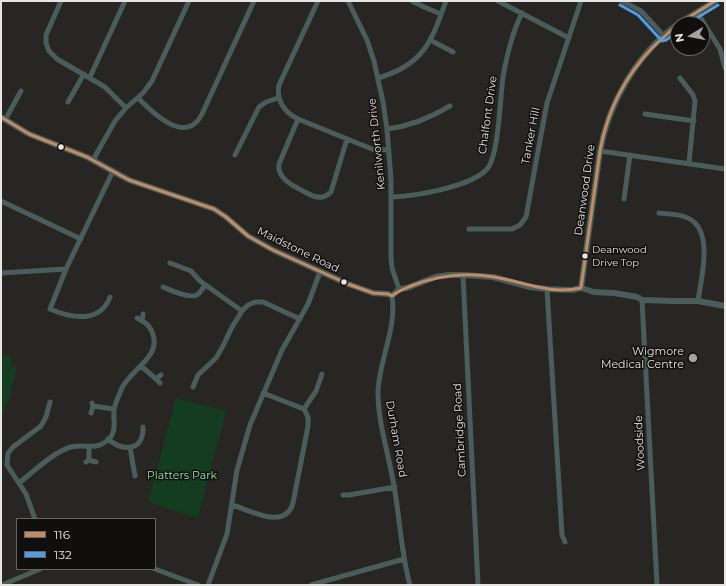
<!DOCTYPE html>
<style>
body{margin:0}
#map{position:relative;width:726px;height:586px;overflow:hidden;background:#282623;font-family:Montserrat,sans-serif}
canvas{display:block}
.frame{position:absolute;inset:0;border:2px solid #e7e5e3;pointer-events:none}
.legend{position:absolute;left:16px;top:518px;width:140px;height:52px;box-sizing:border-box;background:#110f0e;border:1px solid #676563;margin:0;padding:5px 7px;list-style:none;font-size:12px;color:#e7e5e3}
.legend li{display:flex;align-items:center;gap:8px;height:20px}
.legend b{width:20px;border:1px solid #676563}
.north{position:absolute;left:670px;top:16px;width:40px;height:40px;box-sizing:border-box;background:#110f0e;border:1px solid #676563;border-radius:50%;rotate:260deg;font-size:11px;font-weight:700;line-height:16px;text-align:center;color:#e7e5e3}
.north::after{content:'';display:block;margin:auto;width:14px;height:18px;background:#a4a2a0;clip-path:polygon(50% 0,100% 100%,50% 72%,0 100%)}
</style>
<div id="map">
<canvas width="726" height="586"></canvas>
<div class="frame"></div>
<ul class="legend">
<li><b style="height:5px;background:#c18c65"></b>116</li>
<li><b style="height:5px;background:#4d9ee5"></b>132</li>
</ul>
<div class="north">N</div>
</div>
<script>
const g = document.querySelector('canvas').getContext('2d');
g.lineJoin = 'round';
function paint(path, color) {
  g.fillStyle = color;
  g.fill(path, 'evenodd');
}
function trace(path, color, width, dash) {
  g.strokeStyle = color;
  g.lineWidth = width;
  g.lineCap = dash ? 'butt' : 'round';
  g.setLineDash(dash || []);
  g.stroke(path);
}
function label(font, color, halo, rows, align = 'center') {
  g.font = font + ' Montserrat,sans-serif';
  g.lineWidth = 3;
  g.setLineDash([]);
  g.textBaseline = 'middle';
  g.strokeStyle = halo;
  g.fillStyle = color;
  for (const [text, x, y, turn = 0] of rows) {
    g.save();
    g.translate(x, y);
    g.rotate((+turn || 0) * Math.PI / 180);
    g.textAlign = isNaN(turn) ? turn : align;
    if (halo) g.strokeText(text, 0, 0);
    g.fillText(text, 0, 0);
    g.restore();
  }
}
paint(new Path2D(`
 M1 355 11 356 12 363 10 365 17 367 9 398 1 418Z
 M176 398 226 411 198 518 148 502Z`), '#143c21');
trace(new Path2D(`
 M61 1 46 35V43L49 51 57 59 105 87 126 108
 M318 1 279 85C276 100 284 112 298 119L372 149 389 150
 M348 1 367 40 374 61 383 102 387 129 391 180V257L392 268 399 289
 M412 1 424 7 441 14
 M498 1 569 38
 M622 1 641 11 664 36
 M697 12 720 49 725 68
 M430 40 453 52
 M90 77 125 1
 M378 78C423 65 431 43 446 1
 M680 78 693 95 695 101 689 163
 M138 98C153 113 186 146 202 114L254 1
 M68 102 84 74
 M645 114 694 121
 M298 119 279 164C276 181 300 189 313 196 320 198 325 198 331 192L347 139
 M5 120 21 91
 M387 129C411 126 430 118 450 106
 M600 151 725 169
 M235 155 259 107 266 102 278 98
 M93 160 115 121 126 108 143 93 152 81 189 1
 M392 197C415 196 471 187 487 169 499 155 500 98 503 77 507 54 512 33 522 13
 M624 199 630 155
 M1 201 81 239
 M659 213C670 214 685 214 694 222 712 238 701 280 698 301
 M469 229H512L520 225 526 217 536 162 547 103 581 1
 M170 263 191 271 200 281 242 311
 M1 273 66 269
 M463 275 478 585
 M163 287C170 290 189 299 197 295 200 293 203 288 205 285
 M547 289 562 535 565 542
 M392 296C397 329 379 360 378 392 378 424 389 455 394 486 400 519 401 553 410 585
 M110 297C100 324 71 318 50 309L66 269 113 171
 M642 300 657 585
 M142 321 143 314
 M141 366 156 379
 M160 383 156 379 161 375
 M193 387 198 375 216 358 223 346 232 327 242 311 248 305 255 302H263L300 319
 M93 406 114 409
 M304 409 316 391 322 374
 M91 413 93 406 92 403
 M108 439C123 452 144 451 143 427
 M89 447V460
 M130 447 135 476
 M86 462 89 460 96 462
 M19 483C33 472 55 451 71 447 85 443 95 452 109 439 117 431 113 420 114 410 115 403 119 396 121 390 128 371 161 358 153 335 151 326 145 322 137 318
 M343 495H349L395 487
 M232 505C250 510 285 531 293 503L308 426V417L304 409 263 393
 M35 519 26 494 7 465 8 453 13 447 41 426 46 417 50 402
 M155 569 198 585
 M2 585 40 569
 M208 585 227 534 237 470 250 425 282 350 308 304 320 272
 M311 585 404 559`), '#4a5d5a', 5);
trace(new Path2D(`
 M678 24 715 1
 M1 117 29 134 87 157 129 180 214 209 226 217 248 236 273 250 348 284 373 293 388 294 392 296 399 289 407 288 435 277 449 275H463L493 277 530 287 547 289 572 290 581 288 594 292 614 293 637 297 642 300 672 301H698L725 306
 M581 288 600 151C609 102 637 54 678 24`), '#4a5d5a', 6);
trace(new Path2D(`
 M678 24 715 1
 M1 117 29 134 87 157 129 180 214 209 226 217 248 236 273 250 348 284 373 293 388 294 392 296C398 291 404 289 411 286 438 275 465 272 494 277 525 282 549 295 581 288L600 151C607 112 625 76 653 47 661 39 670 32 678 24`), '#c18c65', 3);
trace(new Path2D(`
 M620 5 638 15 662 41 666 40 678 31
 M687 24 718 5`), '#4d9ee5', 3);
for (const [x, y, r, color] of [
 [61,147,3.5,"#e7e5e3"],
 [585,256,3.5,"#e7e5e3"],
 [344,282,3.5,"#e7e5e3"],
 [693,358,5,"#a4a2a0"]
]) {
  const dot = new Path2D();
  dot.arc(x, y, r, 0, 2 * Math.PI);
  g.fillStyle = color;
  g.fill(dot);
  trace(dot, '#110f0e', 1.5);
}
label('10px', '#e7e5e3', '#110f0e', [
 ["Deanwood",592,250],
 ["Drive Top",592,263]
], 'left');
label('11px', '#e7e5e3', '#110f0e', [
 ["Chalfont Drive",488,115,-82],
 ["Tanker Hill",531,136,-79],
 ["Kenilworth Drive",377,144,-96],
 ["Deanwood Drive",585,190,-82],
 ["Maidstone Road",298,250,26],
 ["Cambridge Road",460,430,-93],
 ["Durham Road",396,439,80],
 ["Woodside",640,443,-93]
]);
label('11px', '#e7e5e3', '#110f0e', [
 ["Wigmore",684,352],
 ["Medical Centre",684,365]
], 'right');
label('11px', '#90e5a6', '#110f0e', [
 ["Platters Park",182,476]
]);
</script>
